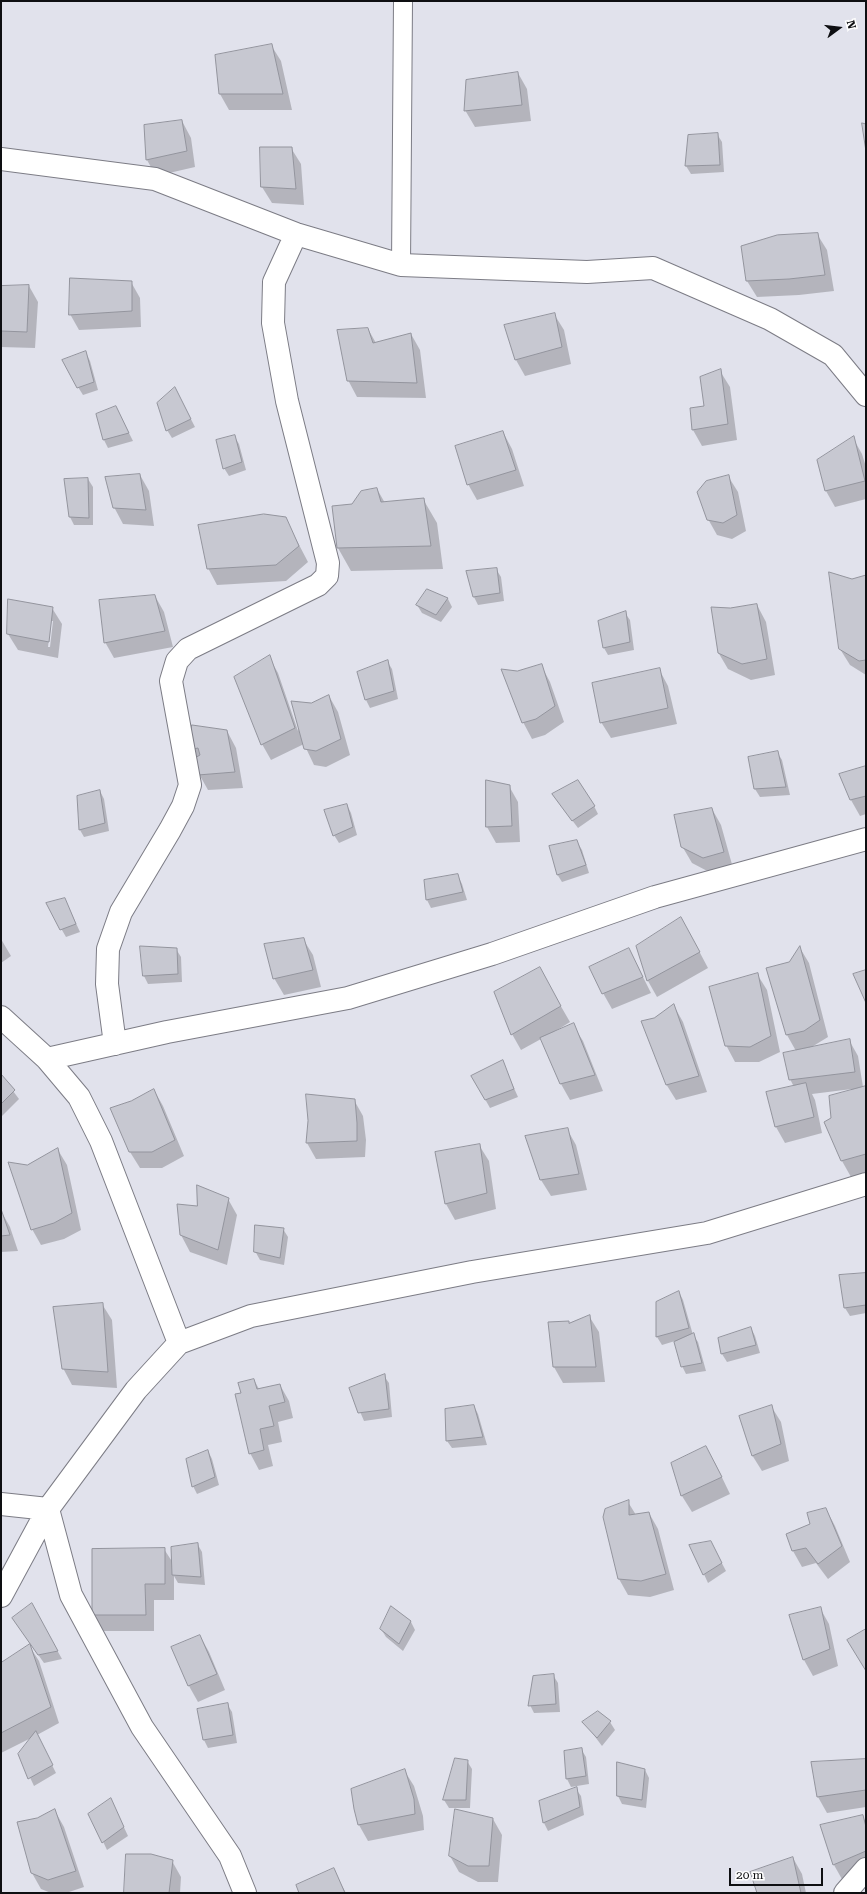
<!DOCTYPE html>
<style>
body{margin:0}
#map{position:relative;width:867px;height:1894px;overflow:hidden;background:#e1e2ec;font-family:"Roboto Serif",serif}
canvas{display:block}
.frame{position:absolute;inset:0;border:2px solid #0e0f12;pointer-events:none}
.north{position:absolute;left:819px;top:8px;width:40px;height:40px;-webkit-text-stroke:3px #fff;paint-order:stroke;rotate:75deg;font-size:11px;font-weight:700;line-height:16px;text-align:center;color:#0e0f12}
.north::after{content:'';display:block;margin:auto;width:14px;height:18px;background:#0e0f12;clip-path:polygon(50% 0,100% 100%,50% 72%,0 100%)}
.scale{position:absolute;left:729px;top:1868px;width:94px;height:18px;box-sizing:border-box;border:2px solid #0e0f12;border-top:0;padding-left:5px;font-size:12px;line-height:14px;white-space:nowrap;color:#0e0f12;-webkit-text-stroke:3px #fff;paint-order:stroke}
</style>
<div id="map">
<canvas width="867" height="1894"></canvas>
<div class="frame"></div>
<div class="north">N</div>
<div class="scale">20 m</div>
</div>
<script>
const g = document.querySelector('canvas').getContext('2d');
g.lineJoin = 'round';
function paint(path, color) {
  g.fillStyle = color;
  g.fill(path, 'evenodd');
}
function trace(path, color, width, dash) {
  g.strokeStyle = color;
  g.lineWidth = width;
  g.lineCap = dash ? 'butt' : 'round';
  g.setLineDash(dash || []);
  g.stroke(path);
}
paint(new Path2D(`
 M271 45 281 61 292 110H229L220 94Z
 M518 73 527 89 531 121 475 127 465 110Z
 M182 121 191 138 195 167 156 176 147 160 145 126Z
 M717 134 722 142 724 172 691 174 686 166 689 136Z
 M291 148 301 164 304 205 272 203 262 187Z
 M817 234 827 250 834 291 799 295 757 297 747 281Z
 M131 282 140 298 141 327 79 330 70 314Z
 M29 286 38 302 35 348 1 347V287Z
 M554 314 564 330 571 364 525 376 516 360Z
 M368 329 376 343 411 334 420 350 426 398 357 397 348 380Z
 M86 353 90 361 98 390 83 395 78 387Z
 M720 371 730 387 737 440 702 446 693 430 691 409 705 407Z
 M179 396 195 427 172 438 167 430Z
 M97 415H120L133 441 108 448 104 440Z
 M503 432 512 449 524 486 477 500 468 484Z
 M234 436 239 444 246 470 229 476 224 468Z
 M853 438 862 454 866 467V499L835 507 826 491 818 460Z
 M140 475 149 491 154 526 123 524 114 507Z
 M728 476 738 492 746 531 732 539 717 535 708 519Z
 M88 479 93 487V525H74L70 517 65 480Z
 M377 489 385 503 423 499 437 523 443 569 351 571 338 548 352 505Z
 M285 518 308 562 286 581 217 585 208 568Z
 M496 569 501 577 504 601 478 605 474 597Z
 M866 576V675L850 665 840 649 852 580Z
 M427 590 448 599 452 607 441 622 422 613 417 605Z
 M155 596 164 612 173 647 114 658 105 642Z
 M757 605 766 622 775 675 751 680 728 669 718 652 730 609Z
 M52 608 62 624 58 658 18 650 8 634ZM51 621H53L50 647H48Z
 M625 613 630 620 634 650 608 655 604 648Z
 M269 657 278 673 298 731 311 704 329 696 338 712 350 755 326 767 314 765 304 744 271 760 262 744Z
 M387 661 392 669 398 699 370 708 366 700Z
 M541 665 550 682 564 722 545 735 532 739 523 722 517 672Z
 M659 669 668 686 677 724 611 738 601 722Z
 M227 731 236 748 243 788 208 790 199 774 190 750Z
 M777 752 782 760 790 795 760 797 755 789 749 758Z
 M866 767V814L860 816 851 800Z
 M487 781 509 786 518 802 520 842 496 843 487 827Z
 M100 791 104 799 109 831 84 837 80 830Z
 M553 795 594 806 598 814 578 828Z
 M347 805 351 813 357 835 339 843 334 835Z
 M712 809 721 825 733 868 713 874 692 863 682 846Z
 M577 842 582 850 589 873 562 882 557 874Z
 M458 876 462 884 467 900 431 908 427 900 425 881Z
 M65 899 80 932 66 937 47 904Z
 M690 934 708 968 657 997 648 981 637 947Z
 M1 939 11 956 1 963Z
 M303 939 313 955 321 987 284 995 274 978Z
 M800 948 809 963 828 1037 810 1048 849 1040 858 1056 863 1087 866 1088V1173L851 1177 842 1161 852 1089 812 1094 815 1100 822 1133 785 1143 776 1127 794 1087 790 1079 796 1051 787 1035 768 969 790 963Z
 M176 949 181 957 182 982 148 984 144 976Z
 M629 949 651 993 612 1009 603 993Z
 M757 974 767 990 780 1052 759 1062H735L726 1045Z
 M548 984 570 1022 554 1032V1033L573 1025 583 1041 603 1091 570 1100 561 1084 541 1039 521 1050 512 1034 495 993Z
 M674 1006 683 1022 707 1092 676 1100 666 1084 654 1018Z
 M502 1061 518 1097 490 1108 472 1076Z
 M1 1075 19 1099 1 1117Z
 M154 1090 163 1106 184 1156 162 1168H140L130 1152 131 1102Z
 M354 1100 363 1116 366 1140 365 1157 316 1159 307 1143Z
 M567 1129 576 1145 587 1190 551 1196 541 1180 526 1136Z
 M479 1145 489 1161 496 1209 455 1220 446 1204 436 1153Z
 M58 1150 67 1165 81 1230 64 1239 41 1245 32 1229 27 1166Z
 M228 1199 237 1215 227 1265 190 1252 181 1235 198 1208Z
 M1 1211 10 1227 18 1251 1 1252Z
 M283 1229 288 1237 284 1265 260 1260 255 1251Z
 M866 1274V1313L850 1316 845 1308Z
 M679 1292 683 1300 693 1335 698 1342 706 1371 686 1374 682 1366 675 1341 662 1345 657 1337V1302Z
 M102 1304 112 1320 117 1388 72 1385 63 1368Z
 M589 1316 599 1332 605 1382 563 1383 554 1367 569 1324Z
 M751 1328 755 1336 760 1353 727 1362 722 1354 720 1339Z
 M384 1376 389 1383 392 1417 364 1421 350 1388Z
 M254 1380 259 1389 280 1385 289 1401 293 1418 278 1422 282 1442 268 1445 273 1466 259 1470 250 1453 242 1393Z
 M474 1406 478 1414 487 1445 452 1448 447 1441Z
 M771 1406 781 1422 789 1461 762 1471 752 1455Z
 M208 1451 212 1459 219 1485 197 1494 193 1486Z
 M672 1463H715L730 1494 692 1512 682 1496Z
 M628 1502 636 1515 649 1513 658 1529 674 1590 650 1597 628 1595 619 1579Z
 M826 1509 835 1526 850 1562 828 1579 816 1563 802 1567 793 1551 787 1534 811 1524Z
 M198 1545 202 1552 205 1585 178 1583 174 1576V1600H154V1631H103L93 1615 164 1549 173 1563Z
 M691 1546 715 1550 726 1571 708 1583Z
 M32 1605 62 1659 44 1663 32 1646 30 1647 39 1661 59 1723 37 1735 56 1773 34 1786 19 1754 33 1737 1 1753V1664L31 1645 13 1619Z
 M391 1607 411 1622 415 1630 403 1651 386 1637 381 1629Z
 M820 1608 829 1624 838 1666 813 1676 804 1660 790 1616Z
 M200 1636 209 1652 225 1690 198 1702 189 1686 172 1648Z
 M553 1675 558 1683 560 1712 534 1713 530 1705Z
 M227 1704 232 1712 237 1743 208 1748 204 1740Z
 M584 1722H610L615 1730 602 1746Z
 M581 1749 586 1757 589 1784 571 1787 567 1779 565 1752Z
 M455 1759 467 1761 472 1769 470 1808H449L444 1800Z
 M866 1760V1807L827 1813 818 1797Z
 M404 1770 414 1786 423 1816 424 1830 368 1841 359 1825 355 1809Z
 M645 1770 649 1778 646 1808 622 1804 618 1796Z
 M576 1789 581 1796 584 1815 548 1831 544 1823 540 1802Z
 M115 1808 128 1836 107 1850 90 1814Z
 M55 1811 64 1827 84 1887 66 1893H51L41 1889 32 1873Z
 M862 1816 866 1822V1871L843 1881 834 1865 822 1826Z
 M493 1819 502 1835 498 1882H478L459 1872 450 1856Z
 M793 1858 802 1874 806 1893H758Z
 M172 1861 181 1877 180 1893H125Z
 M333 1869 346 1893H300Z`), '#0003');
const building = new Path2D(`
 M272 44 283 94H219L215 55Z
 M518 72 522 105 464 111 466 80Z
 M182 120 187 151 146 160 144 125Z
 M862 123 866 124V151Z
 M718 133 720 165 685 166 688 135Z
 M260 147H292L296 189 261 187Z
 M818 233 825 275 789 279 746 281 741 246 777 235Z
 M70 278 132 281V311L69 315Z
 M29 285 27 332 1 331V286Z
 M555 313 562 347 515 360 504 325Z
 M368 328 373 343 411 333 417 383 347 381 337 330Z
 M86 351 94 382 77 388 62 360Z
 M721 369 728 424 692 430 690 408 704 406 700 377Z
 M175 387 191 419 166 431 157 403Z
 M116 406 129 433 103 440 96 414Z
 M503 431 516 470 467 485 455 446Z
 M235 435 242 462 223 469 216 440Z
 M854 436 865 481 825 491 817 460Z
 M140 474 146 510 113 508 105 477Z
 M729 475 737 515 723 523 707 520 697 492 706 481Z
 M88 478 89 518 69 517 64 479Z
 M377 488 381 502 424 498 431 546 337 548 332 506 352 504 361 491Z
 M264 514 286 517 299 546 276 565 207 569 198 525Z
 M497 568 500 593 473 597 466 571Z
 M829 572 852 579 866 575V660L859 661 839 649Z
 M427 589 448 598 436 615 416 605Z
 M155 595 165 631 104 643 99 600Z
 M8 599 53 607 49 642 7 634Z
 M757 604 767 659 742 664 718 653 711 607 730 608Z
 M626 611 630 642 603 648 598 621Z
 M270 655 295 728 261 745 234 677Z
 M388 660 394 691 365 700 357 672Z
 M542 664 555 706 536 719 522 723 501 669 517 671Z
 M660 668 668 708 600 723 592 683Z
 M329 695 341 739 316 751 304 749 291 701 311 703Z
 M192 725 227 730 235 772 198 775 193 759 200 755 198 748 189 750Z
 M778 751 786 787 754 789 748 757Z
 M866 766V796L850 800 839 774Z
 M486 780 510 785 512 826 486 827Z
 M578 780 595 806 572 821 552 794Z
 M100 790 105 823 79 830 77 796Z
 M347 804 353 827 333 836 324 810Z
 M712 808 724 852 703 858 681 847 674 815Z
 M577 840 586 865 557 875 549 846Z
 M458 874 463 892 426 900 424 880Z
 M65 898 76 924 60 930 46 903Z
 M681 917 700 952 647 981 636 946Z
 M304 938 313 970 273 979 264 944Z
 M140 946 177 948 178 974 143 976Z
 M800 946 820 1020 804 1031 786 1035 766 968 789 962Z
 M629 948 643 977 602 994 589 967Z
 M540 967 561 1006 511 1035 494 992Z
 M866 970V1003L853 974Z
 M758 973 771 1036 750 1047 725 1046 709 987Z
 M674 1004 699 1076 666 1085 641 1021 654 1018Z
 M574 1023 595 1075 560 1084 540 1038Z
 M850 1039 855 1072 789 1080 783 1053Z
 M503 1060 514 1089 485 1100 471 1076Z
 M1 1074 15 1090 1 1104Z
 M806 1083 814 1117 775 1127 766 1092Z
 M866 1086V1154L841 1161 824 1122 831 1118 829 1096Z
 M154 1089 175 1140 152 1152H129L110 1108 131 1101Z
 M306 1094 355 1099 357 1123V1141L306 1143 308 1121Z
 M568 1128 579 1174 540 1180 525 1136Z
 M480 1144 487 1193 445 1204 435 1152Z
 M58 1148 72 1213 54 1223 31 1230 8 1162 27 1165Z
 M197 1185 229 1198 218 1250 180 1235 177 1204 197 1206Z
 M1 1209 10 1235 1 1236Z
 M255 1225 284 1228 280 1258 254 1252Z
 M866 1273V1305L844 1308 839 1275Z
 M679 1291 689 1328 656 1337V1302Z
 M103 1303 108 1372 62 1369 53 1307Z
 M590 1315 596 1367H553L548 1322 569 1321V1323Z
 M751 1327 756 1345 721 1354 718 1338Z
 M694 1333 702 1363 681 1367 674 1342Z
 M385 1374 389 1409 358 1413 349 1388Z
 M254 1379 257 1389 280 1384 285 1402 269 1406 274 1426 260 1429 264 1450 249 1454 235 1394 241 1393 238 1383Z
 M474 1405 483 1437 446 1441 445 1409Z
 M772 1405 781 1444 752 1456 739 1416Z
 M706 1446 722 1477 681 1496 671 1463Z
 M208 1450 215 1477 192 1487 186 1459Z
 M629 1500V1515L649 1512 666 1574 641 1581 618 1579 603 1517 605 1509Z
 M826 1508 842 1546 818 1564 806 1548 792 1551 786 1534 810 1524 807 1513Z
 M711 1541 722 1563 703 1575 689 1545Z
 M198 1543 201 1577 172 1575 171 1547Z
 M165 1548V1584H145L146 1615H92V1549Z
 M32 1603 58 1651 38 1655 12 1618Z
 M391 1606 411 1621 399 1644 380 1629Z
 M821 1607 830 1649 803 1660 789 1615Z
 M866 1629V1671L847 1640Z
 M200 1635 217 1674 188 1686 171 1647Z
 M30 1644 51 1707 1 1733V1663Z
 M554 1674 556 1704 528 1706 533 1676Z
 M228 1703 233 1735 203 1740 197 1709Z
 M598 1711 611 1721 597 1738 582 1722Z
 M36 1731 53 1765 28 1779 18 1754Z
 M582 1748 586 1776 566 1779 564 1751Z
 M455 1758 468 1760 466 1800H443Z
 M866 1759V1790L817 1797 811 1762Z
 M617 1762 645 1769 642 1800 617 1796Z
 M405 1769 414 1799 415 1814 358 1825 354 1809 351 1789Z
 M577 1787 580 1807 543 1823 539 1801Z
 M111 1798 124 1827 102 1843 88 1814Z
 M55 1809 76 1871 48 1880 31 1873 17 1822 37 1818Z
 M455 1809 493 1818 489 1866H468L449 1856Z
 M863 1815 866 1827V1851L833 1865 820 1825Z
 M126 1854H151L173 1860 169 1893H124Z
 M793 1857 801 1893H757L750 1872Z
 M334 1868 345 1893H299L296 1885Z`);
paint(building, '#c7c8d1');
trace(building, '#93949d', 1);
const service = new Path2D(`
 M401 265 403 1`);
const minor = new Path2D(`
 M1 159 155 179 296 234 401 265 587 272 653 268 770 319 833 355 866 395
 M1 1017 47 1059 79 1097 101 1141 179 1343
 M115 1044 107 984 108 949 121 912 170 830 183 806 190 785 171 681 177 661 188 649 318 585 327 576 328 563 287 401 273 323 274 282 296 234
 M47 1059 167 1032 348 998 492 954 655 897 866 839
 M1 1504 48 1509 1 1596
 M245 1893 230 1856 142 1727 71 1595 48 1509 136 1390 179 1343 251 1316 472 1272 707 1233 866 1184
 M845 1893 866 1869`);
trace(service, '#7c7c85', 20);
trace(minor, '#7c7c85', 24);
trace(service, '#fff', 18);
trace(minor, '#fff', 22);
</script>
